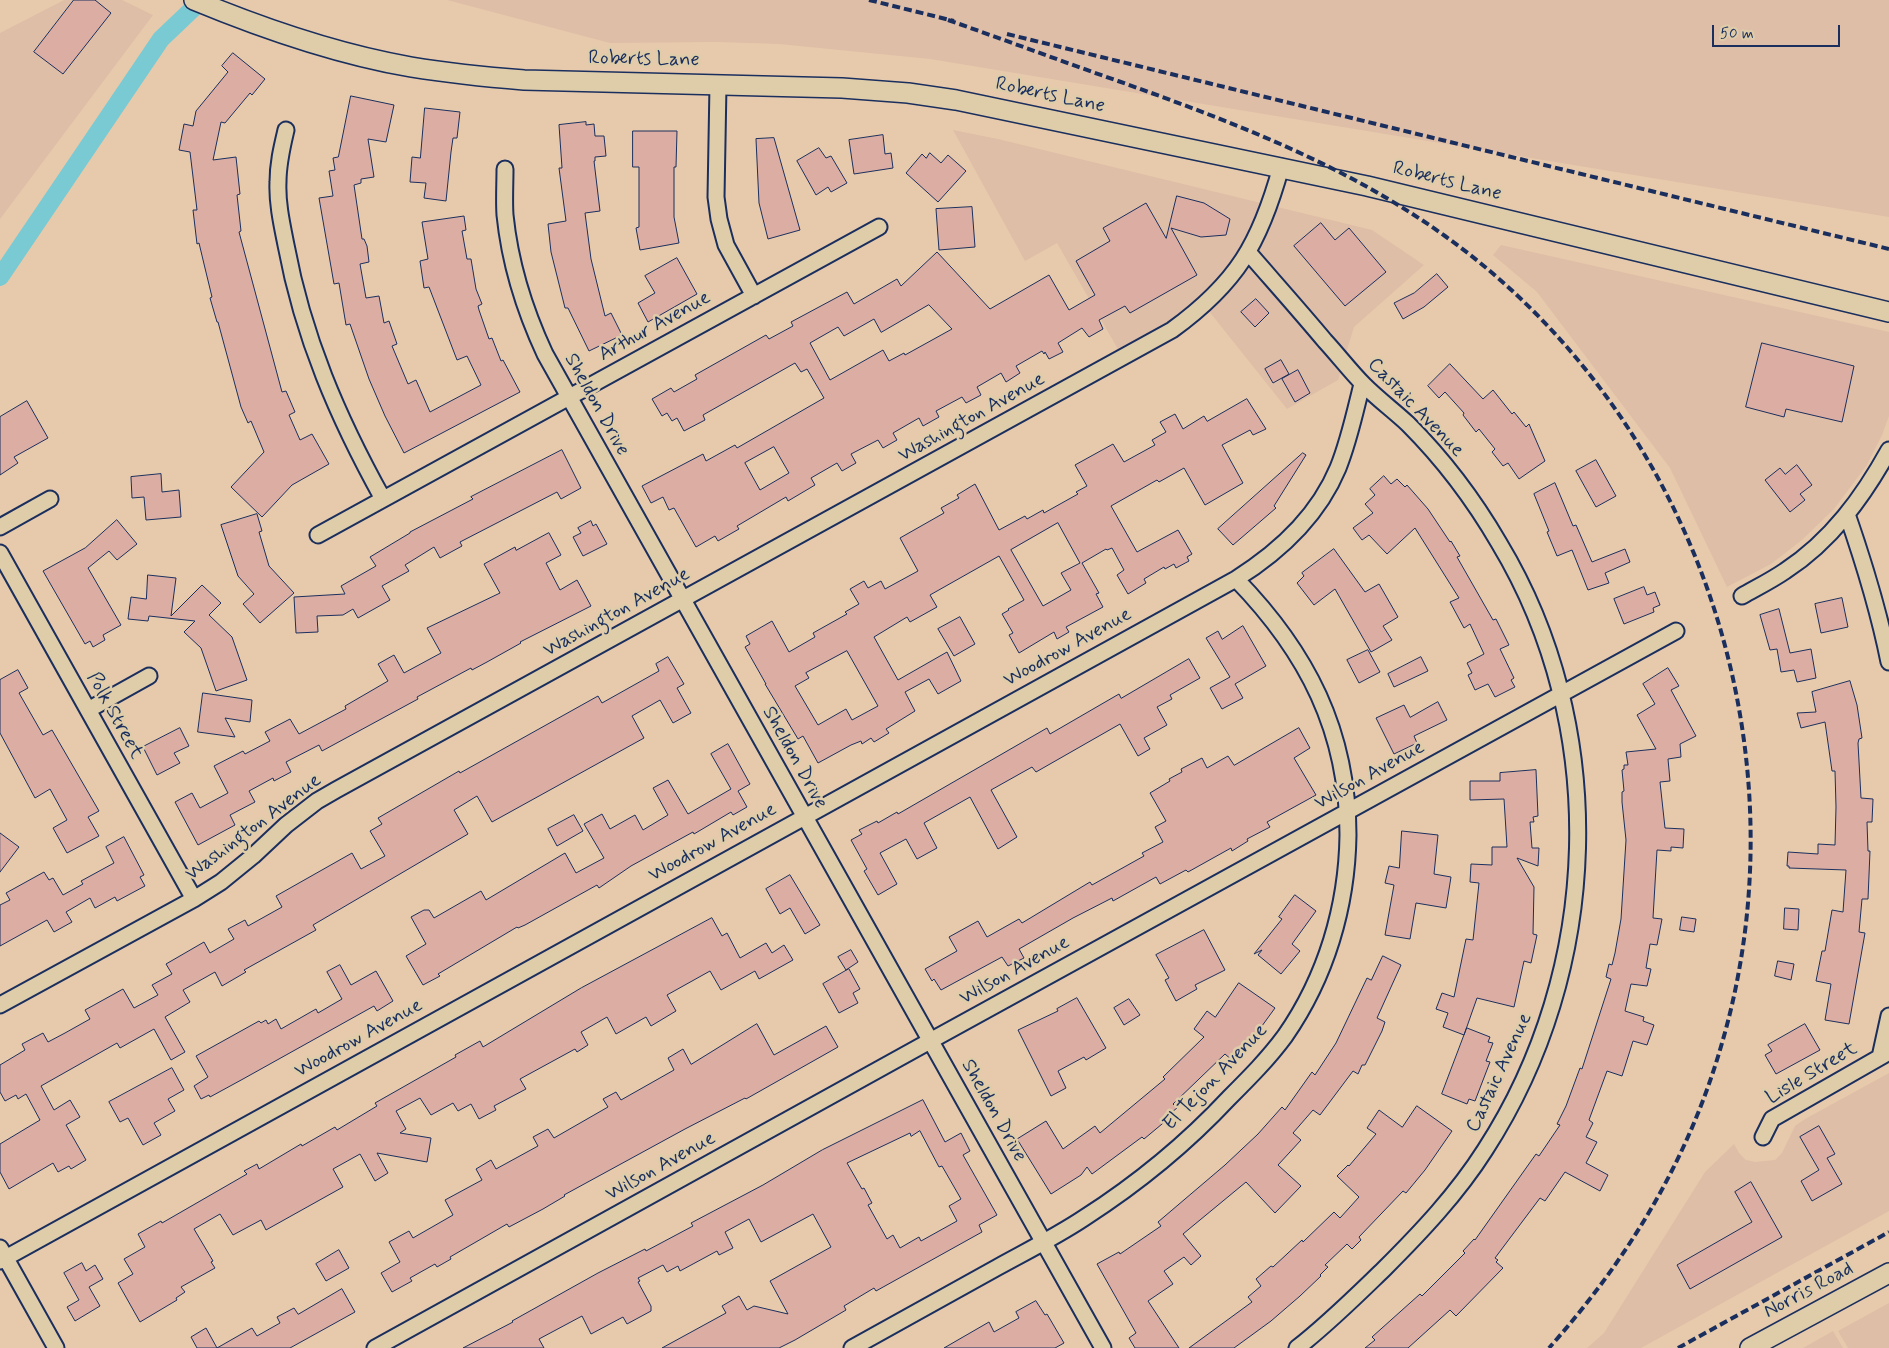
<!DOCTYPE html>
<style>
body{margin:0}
#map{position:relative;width:1889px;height:1348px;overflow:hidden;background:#e7caab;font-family:Mynerve,sans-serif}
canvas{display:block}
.scale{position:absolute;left:1712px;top:25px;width:128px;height:22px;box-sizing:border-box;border:2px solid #1b2f5e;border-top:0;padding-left:6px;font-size:15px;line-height:18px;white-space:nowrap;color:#1b2f5e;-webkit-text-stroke:4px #dfcdaa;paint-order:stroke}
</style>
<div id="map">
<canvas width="1889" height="1348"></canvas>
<div class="scale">50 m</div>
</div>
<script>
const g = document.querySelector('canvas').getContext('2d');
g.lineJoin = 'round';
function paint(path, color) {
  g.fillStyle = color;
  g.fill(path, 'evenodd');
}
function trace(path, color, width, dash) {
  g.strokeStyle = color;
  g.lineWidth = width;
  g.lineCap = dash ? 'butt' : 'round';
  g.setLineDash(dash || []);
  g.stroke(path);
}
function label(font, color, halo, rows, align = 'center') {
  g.font = font + ' Mynerve,sans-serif';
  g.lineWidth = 5;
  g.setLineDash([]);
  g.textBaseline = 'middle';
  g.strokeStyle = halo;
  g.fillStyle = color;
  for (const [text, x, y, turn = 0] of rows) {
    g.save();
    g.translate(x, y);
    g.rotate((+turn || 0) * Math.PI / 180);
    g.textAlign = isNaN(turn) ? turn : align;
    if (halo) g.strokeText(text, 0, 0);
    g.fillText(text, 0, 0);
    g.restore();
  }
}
paint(new Path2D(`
 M64 0H122L153 15 0 219V33Z
 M447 0H1889V217L930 59 779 44 718 42 610 43Z
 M953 130 998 139 1372 230 1424 265 1354 327 1338 380 1287 409 1200 300 1177 318 1119 351 1057 243 1025 261Z
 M1501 245 1889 332V416L1882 435 1867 465 1834 509 1802 540 1771 564 1727 587 1670 468 1537 292 1493 255Z
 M1889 1073V1211L1641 1348H1587L1604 1333 1705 1172 1734 1144 1739 1153 1746 1160 1755 1162 1775 1160 1782 1153 1795 1126 1805 1119Z
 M1889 1303V1348H1848L1838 1331Z
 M1833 1331 1843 1348H1803Z`), '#dfbea8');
trace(new Path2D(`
 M0 277 161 39 202 0`), '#79cad3', 18);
const building = new Path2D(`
 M74 0H95L111 13 63 74 34 52Z
 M233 53 265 79 252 95 250 93 225 123 221 122 213 160 236 157 240 194 237 195 241 231 239 232 282 392 286 391 295 412 289 415 300 440 312 434 329 464 292 485 262 517 231 487 264 452 251 421 248 423 241 407 218 322H217L210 298 212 297 204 264 199 243 197 244 193 210H197L190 152 179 150 184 124 193 126 196 111 228 72 222 66Z
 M351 96 394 105 386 142 368 139 374 177 361 179V183L354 185 362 239H364L367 246 369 262 360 264 366 298 379 296 384 323 389 321 397 344 392 346 408 384 416 380 430 412 481 385 467 356 457 360 429 287 424 288 420 261 428 259 422 222 464 216 466 230 462 231 467 259H471L476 289 482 304 478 306 479 310 489 339 492 338 501 361 503 360 520 392 404 453 385 416 369 379 350 324 346 325 339 283 334 284 319 198 333 196 329 171 335 170 333 158 338 157Z
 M425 108 460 112 457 138H453L451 152 446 201 424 198 426 183 410 182 412 157 420 158Z
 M586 122V125L594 124 595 136H604L606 156 595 157V161H594L600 211 585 213 591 259 605 316 611 313 622 335 589 351 568 308H565L551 252 548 224 566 221 559 168H562L559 125Z
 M633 131H677L676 167H674V217L679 243 640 250 636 228 639 227V167H633Z
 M883 135 885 154 891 153 893 168 854 174 849 140Z
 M774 138 800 230 768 239 759 203 756 139Z
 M819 148 826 158 831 156 847 183 831 192 828 187 816 195 797 161Z
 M930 153 941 163 948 155 966 171 938 202 906 173 922 154 926 158Z
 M1177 196 1204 203 1230 219 1226 235 1201 237 1171 228 1197 275 1130 313 1125 306 1099 320 1103 329 1089 337 1082 328 1058 343 1063 352 1049 359 1045 352 1044 354 1042 351 1016 366 1020 373 1006 382 1001 373 977 387 981 395 966 403 962 397 936 411 939 417 923 426 919 418 893 433 897 440 883 448 878 440 851 454 856 463 842 471 837 463 811 478 815 485 788 501 786 497 737 526 739 529 718 541 715 536 696 547 674 508 669 510 663 497 651 503 642 486 703 454 706 461 735 445 737 448 824 398 807 369 801 372 795 363 703 415 705 420 684 431 677 418 672 421 667 413 662 416 652 399 671 388 674 392 697 379 695 375 766 335 769 339 793 326 791 322 847 292 854 304 897 279 901 286 937 252 990 309 1049 275 1069 310 1095 295 1076 261 1110 241 1103 228 1146 203 1166 238ZM929 305 952 329 905 355 904 353 889 361 883 350 830 380 810 343 838 327 844 336 874 319 881 332ZM774 447 789 473 760 490 745 463Z
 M972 207 975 247 939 250 936 209Z
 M1321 223 1335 240 1349 228 1386 272 1345 306 1294 246Z
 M677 258 697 294 648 322 638 303 655 293 645 276Z
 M1437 274 1448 287 1424 307 1403 319 1394 303 1414 293Z
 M1256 299 1269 313 1255 327 1241 312Z
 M1762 343 1854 366 1842 422 1786 409 1784 417 1746 407Z
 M1281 360 1289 374 1273 383 1265 369Z
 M1450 364 1483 399 1493 390 1512 414 1514 412 1526 427 1529 424 1545 461 1519 479 1508 463 1503 466 1492 452 1495 449 1479 429 1476 432 1463 415 1464 413 1445 392 1439 398 1428 386Z
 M1298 370 1310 393 1295 402 1282 379Z
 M1247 399 1266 429 1253 435 1250 430 1222 445 1243 483 1205 505 1184 468 1159 482 1157 480 1111 506 1137 552 1178 530 1192 554 1187 557 1189 561 1176 568 1174 564 1165 569 1164 567 1144 579 1146 583 1128 594 1117 575 1124 570 1112 548 1107 550 1106 549 1082 563 1099 593 1096 594 1103 607 1066 627 1069 632 1057 639 1054 632 1019 653 1009 635 1013 633 1002 614 1009 610 1008 609 1024 600 999 556 930 595 937 607 910 622 907 617 874 637 898 680 947 652 961 681 938 694 929 679 905 692 915 711 886 729 889 733 874 742 871 738 862 744 861 741 851 745 818 763 803 736 798 739 765 684H766L745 647 750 644 746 636 772 621 789 652 815 637 813 633 847 614 845 612 859 604 850 589 864 581 868 588 881 581 885 589 918 571 900 538 944 513 941 508 959 498 957 495 975 484 999 530 1025 516 1027 519 1043 510 1044 513 1078 494 1076 492 1087 486 1075 465 1113 444 1124 462 1155 445 1152 440 1166 432 1160 422 1175 414 1183 429 1204 416 1207 421ZM1058 523 1080 563 1061 573 1071 590 1043 606 1011 550ZM847 651 878 706 852 720 846 709 818 725 795 686 809 678 806 673Z
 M27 401 48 438 14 457 18 463 0 475V417Z
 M562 450 581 488 561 499 557 492 460 542 462 546 440 558 434 547 405 565 409 571 382 586 390 600 358 618 353 609 343 615 317 616 318 632 296 633 294 597 345 594 341 586 376 566 370 557 410 533V532L473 499 471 497Z
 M1303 453 1306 455 1274 506 1276 508 1233 545 1218 529Z
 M1596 460 1616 496 1596 507 1576 471Z
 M1797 465 1812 485 1800 494 1805 500 1790 512 1765 480 1780 468 1785 474Z
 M161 474 162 492 179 490 181 517 146 520 144 497 132 498 131 477Z
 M1384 476 1391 484 1397 479 1405 487 1407 485 1428 509 1450 542 1451 541 1460 556 1457 557 1493 620 1496 619 1509 645 1500 649 1514 678 1511 680 1515 687 1495 697 1488 684 1475 690 1468 675 1472 673 1467 663 1484 654 1470 624 1464 628 1450 602 1459 598 1415 528 1387 554 1369 535 1362 540 1353 528 1373 513 1365 504 1375 495 1370 489Z
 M1555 483 1573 526 1576 525 1592 562 1625 549 1630 562 1605 573 1609 583 1588 590 1572 550 1557 556 1547 532 1549 531 1534 494Z
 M257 514 262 531 259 532 269 566 294 593 260 623 243 604 254 594 238 576 221 525Z
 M117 520 137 544 117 560 109 551 88 568 121 625 103 635 105 640 93 647 90 641 85 644 43 571 85 548Z
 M591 521 593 526 596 524 607 544 583 556 573 537 581 533 578 528Z
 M549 533 561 555 546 563 560 590 577 580 591 606 520 642 521 643 487 662 472 670 471 668 417 697 418 699 322 751 319 745 286 762 291 772 274 781 273 778 249 791 255 802 230 815 235 825 198 845 175 802 192 793 200 808 228 793 214 766 243 751 245 754 270 741 265 732 290 719 299 734 346 709 345 706 388 681 378 664 394 655 404 673 441 653 427 628 500 593 484 564 515 547 516 550Z
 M1334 549 1365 592 1379 584 1398 617 1383 626 1392 640 1371 652 1335 589 1314 605 1297 583 1304 576 1302 573Z
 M148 575 176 578 171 616 202 585 221 603 209 615 232 637 247 680 216 691 201 648 184 632 195 621 149 616 148 621 128 619 131 597 146 599Z
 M1644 587 1647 595 1655 592 1660 605 1653 608 1654 612 1624 624 1614 599Z
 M1842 598 1848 627 1821 633 1815 604Z
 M1779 609 1790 653 1811 649 1816 678 1797 682 1794 670 1781 672 1777 649 1770 650 1760 615Z
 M960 617 975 644 954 656 938 629Z
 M1243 626 1266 666 1235 684 1243 698 1222 709 1210 688 1230 677 1206 638 1218 631 1222 639Z
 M1368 650 1380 672 1359 683 1347 660Z
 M668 657 684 684 677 688 691 713 673 723 660 700 632 716 644 738 492 822 477 796 454 810 468 834 313 925 316 930 244 970 246 972 222 986 215 972 183 990 190 1002 165 1017 185 1052 171 1060 154 1029 120 1048 117 1043 41 1086 54 1110 70 1100 80 1117 66 1125 86 1160 71 1169 69 1166 58 1172 53 1163 9 1189 0 1172V1144L40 1120 26 1094 18 1099 16 1095 5 1101 0 1092V1065L25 1050 22 1044 43 1033 48 1042 65 1033 90 1019 85 1010 123 989 134 1008 158 995 152 985 172 974 166 964 204 942 210 953 234 939 228 929 245 920 248 926 282 907 276 896 352 853 361 869 385 856 370 831 382 824 378 818 459 771 460 773 598 696 602 703 659 671 656 664Z
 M1421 657 1428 671 1394 687 1388 674Z
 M1189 659 1200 678 1170 695 1172 699 1157 707 1167 725 1144 738 1150 749 1138 756 1120 724 1036 772 1032 767 991 790 1017 837 998 849 970 797 924 823 937 848 917 859 906 839 880 853 897 884 878 895 864 871 867 869 851 840 862 834 859 830 877 821 878 823 897 812 898 814 1047 728 1050 734 1119 694 1121 698Z
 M1668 668 1679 686 1671 690 1696 736 1680 744 1681 757 1668 759 1670 781 1660 782 1665 828 1684 829 1683 848 1671 847V851L1657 850 1653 918 1662 919 1657 945 1650 944 1646 968 1651 969 1647 986 1631 984 1625 1011 1644 1017 1643 1021 1654 1025 1647 1045 1633 1041 1622 1076 1607 1071 1589 1120 1593 1123 1586 1137 1597 1142 1586 1163 1608 1175 1600 1191 1565 1172 1545 1201 1540 1198 1495 1258 1498 1260 1496 1262 1503 1268 1456 1316 1450 1310 1408 1348H1365L1375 1340 1372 1337 1420 1294 1422 1296 1465 1253 1463 1251 1474 1239 1475 1240 1536 1154 1539 1156 1560 1125 1557 1124 1566 1106 1580 1068 1582 1069 1611 979 1606 977 1609 964 1612 965 1615 953 1621 919 1626 840 1622 802V792L1624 791 1622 770 1624 769V765H1628L1626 752 1656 749 1637 715 1655 704 1643 684Z
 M18 670 28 688 19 693 43 735 52 730 99 811 88 817 99 836 67 853 53 828 67 820 50 789 35 798 0 733V680Z
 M1850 681 1857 705 1862 738 1859 739 1858 743 1861 798 1873 799 1872 822H1867L1868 851H1870L1868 899H1862L1859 932 1865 933 1849 1024 1825 1020 1831 984 1816 981 1822 951H1825L1832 910 1843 912 1846 870 1789 868V866H1787L1788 852 1818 854V844L1835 845 1836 807 1835 771H1832L1825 722 1801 728 1797 713 1816 712 1812 692Z
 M203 693 252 700 250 722 225 718 235 737 198 732Z
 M1438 702 1447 720 1414 736 1417 743 1394 754 1376 718 1404 705 1410 717Z
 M180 728 189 746 174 753 180 763 157 775 143 747Z
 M1299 728 1310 748 1294 758 1316 795 1267 822 1270 827 1247 839 1248 841 1232 851 1231 848 1188 872 1186 870 1160 884 1156 877 1113 901 1112 898 1073 918 1019 949 1024 958 1008 966 1002 957 941 990 934 979 932 981 925 969 957 951 949 937 978 921 987 937 1019 919 1022 923 1090 882 1092 885 1144 856 1142 853 1163 842 1155 827 1166 821 1150 793 1170 781 1169 779 1182 772 1181 769 1202 758 1207 768 1228 756 1234 765Z
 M728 744 750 784 738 791 747 807 733 815 731 812 694 834 693 832 631 866 599 888 597 885 525 925 518 928 517 927 438 974 440 976 423 985 406 956 426 944 411 917 424 910H429L434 918 481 891 486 900 565 853 576 873 604 858 584 824 602 814 610 829 635 815 643 830 668 815 653 788 668 780 688 814 731 789 711 754Z
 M1536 770 1538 816 1533 817 1534 822H1530L1532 848H1539L1538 866 1517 858 1534 887 1533 934 1537 935 1531 963 1524 961 1514 1007 1477 998 1464 1035 1443 1027 1448 1013 1436 1009 1442 993 1454 997 1466 939 1473 940 1479 883 1470 882 1471 864 1492 865V847H1507L1504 799 1470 800V781H1500V773Z
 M574 815 583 831 557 846 548 829Z
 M1402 831 1438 835 1434 874 1451 877 1446 908 1416 903 1410 939 1385 935 1394 885 1385 883 1389 866 1399 868Z
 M0 833 19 847 0 872Z
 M124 837 144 875 140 877 145 886 117 901 115 897 95 908 90 898 66 912 72 922 54 932 47 920 0 946V905L10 900 6 893 44 872 49 880 53 878 63 895 83 884 81 881 114 863 106 847Z
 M790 875 820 925 805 934 790 908 780 914 766 889Z
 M1295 895 1316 911 1292 944 1300 951 1281 974 1258 955 1262 950 1254 954 1282 919 1279 917Z
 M1785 908 1799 909 1798 930 1784 929Z
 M1682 917 1696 919 1694 932 1680 930Z
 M712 918 722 936 727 933 740 958 766 943 772 953 784 945 793 960 759 979 755 971 721 990 710 971 667 995 676 1011 651 1026 646 1017 616 1034 607 1017 581 1032 588 1045 577 1052 575 1049 520 1079 526 1089 494 1106 496 1110 479 1119 471 1104 458 1111 453 1103 431 1115 420 1098 396 1111 406 1129 400 1133 431 1138 427 1162 377 1153 388 1173 375 1181 360 1154 333 1169 343 1187 266 1230 261 1220 233 1235 220 1214 194 1229 213 1261 211 1262 215 1268 181 1287 185 1292 176 1298 177 1300 140 1322 118 1283 133 1274 124 1259 145 1247 138 1234 161 1221 162 1223 247 1174 244 1171 257 1164 259 1169 301 1144 302 1146 335 1127 337 1130 377 1106 375 1103 456 1057 455 1055 480 1041 483 1047 581 988Z
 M1204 930 1225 970 1195 985 1197 989 1176 1001 1165 980 1169 978 1156 955Z
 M851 950 858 962 846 970 838 957Z
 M1383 956 1401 965 1377 1018 1385 1022 1382 1031 1365 1065H1362L1358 1074 1353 1071 1320 1115 1313 1110 1293 1133 1301 1140 1278 1165 1301 1186 1275 1213 1246 1182 1183 1234 1201 1256 1191 1265 1184 1257 1164 1271 1173 1284 1148 1301 1179 1348H1135L1129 1338 1136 1333 1097 1264 1119 1252 1120 1254 1161 1226 1158 1222 1225 1165 1258 1134 1282 1107 1285 1110 1312 1072 1315 1075 1336 1043 1367 978 1371 980Z
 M1778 961 1794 964 1791 980 1775 976Z
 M340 965 351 985 376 971 393 1001 377 1011 374 1006 243 1079 210 1097 209 1095 201 1099 194 1086 208 1077 196 1056 259 1021 261 1023 266 1020 268 1024 276 1019 281 1029 316 1009 318 1013 342 999 327 972Z
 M849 969 860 989 853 993 858 1003 839 1013 823 984Z
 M1239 983 1275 1008 1259 1030 1233 1061 1225 1054 1173 1104 1177 1108 1172 1112 1174 1114 1144 1139 1142 1137 1092 1174 1087 1167 1081 1175 1051 1194 1017 1139 1046 1121 1063 1149 1095 1126 1100 1133 1165 1079 1163 1077 1204 1037 1194 1029 1207 1011 1215 1017Z
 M1077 998 1106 1048 1086 1060 1084 1057 1058 1071 1066 1088 1051 1096 1018 1030 1058 1011 1057 1009Z
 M1129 999 1140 1015 1124 1025 1114 1008Z
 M757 1024 774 1055 826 1026 838 1047 746 1099 745 1098 685 1129 564 1195 565 1196 543 1209 509 1227 507 1224 450 1257 451 1259 437 1267 435 1264 410 1278 412 1281 392 1292 381 1273 400 1262 389 1242 409 1231 413 1238 453 1215 445 1200 482 1180 476 1169 491 1160 496 1169 538 1146 533 1137 548 1129 554 1138 608 1107 603 1099 616 1092 621 1100 674 1070 668 1058 683 1049 691 1064Z
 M1805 1024 1820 1050 1776 1074 1765 1055 1772 1051 1768 1045Z
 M1467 1028 1490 1037 1488 1042 1493 1043 1486 1061 1490 1062 1475 1101 1469 1099 1467 1104 1442 1094Z
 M172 1068 184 1090 168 1099 175 1111 154 1123 161 1135 143 1145 128 1118 120 1122 109 1102Z
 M923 1100 945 1142 961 1133 970 1151 963 1155 997 1215 979 1225 982 1232 876 1291 874 1288 844 1306 846 1310 795 1340 779 1348H662L726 1313 722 1306 739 1296 747 1310 754 1306 788 1314 770 1281 831 1247 813 1214 761 1242 749 1219 725 1232 733 1248 719 1255 717 1251 680 1271 678 1266 667 1272 663 1265 638 1278 640 1281 638 1282 651 1306V1311L627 1324 623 1317 591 1334 582 1316 539 1339 544 1348H463L513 1322 512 1321 598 1273 645 1249 646 1251 693 1226 691 1223 763 1185 822 1150ZM920 1131 939 1167 942 1166 961 1199 949 1206 957 1221 921 1241 919 1237 900 1248 893 1235 887 1239 868 1205 872 1203 864 1188 862 1189 847 1163 910 1133 911 1136Z
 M1417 1106 1452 1131 1425 1170 1406 1193 1403 1191 1359 1237 1361 1240 1352 1249 1347 1244 1325 1265 1328 1267 1320 1275 1321 1276 1300 1296 1271 1321 1234 1348H1189L1252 1302 1248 1297 1261 1286 1256 1279 1271 1266 1273 1267 1302 1240 1303 1242 1334 1212 1340 1218 1359 1197 1337 1176 1348 1165 1349 1166 1376 1134 1367 1128 1379 1110 1402 1127Z
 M1819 1126 1835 1154 1827 1158 1842 1184 1812 1201 1801 1181 1819 1170 1800 1137Z
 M1751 1182 1782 1237 1690 1289 1677 1265 1752 1222 1735 1192Z
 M339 1250 349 1268 326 1281 316 1264Z
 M82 1263 86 1271 95 1265 103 1279 89 1287 100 1306 75 1321 67 1307 79 1300 64 1273Z
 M342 1289 355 1312 290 1348H197L191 1337 206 1328 217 1348 252 1328 257 1336 280 1323 277 1317 294 1308 298 1314Z
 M1036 1301 1045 1315 1047 1314 1064 1343 1055 1348H944L989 1322 994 1332 1019 1318 1016 1312Z`);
paint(building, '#dbada3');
trace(building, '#1b2f5e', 1);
const minor = new Path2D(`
 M718 85 716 197 719 219 726 245 754 296
 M286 130C282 147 278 163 278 182 277 203 282 225 286 245 303 337 338 418 383 499
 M505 169C505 184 504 200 505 215 510 264 524 309 545 354L1103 1348
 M1248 252C1274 282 1300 311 1325 341 1338 355 1350 371 1364 385 1378 399 1394 411 1408 424 1443 459 1474 500 1499 543 1610 727 1602 970 1485 1150 1457 1194 1421 1232 1384 1269 1356 1296 1328 1324 1297 1348
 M1847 514C1864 563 1879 612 1889 662
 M0 527 50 499
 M318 535 879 227
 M0 553 194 899
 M1742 596C1756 588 1772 580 1785 571 1831 541 1863 497 1889 450
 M88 710 149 676
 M0 1005 194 899 221 882 253 856 286 825 317 801 336 790 1172 330C1237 283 1260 243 1281 167
 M1880 1057 1889 1016
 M1763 1137 1772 1119 1889 1052
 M0 1248 56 1348
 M0 1261 1236 579C1279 552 1318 516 1338 468 1349 441 1355 412 1362 384
 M375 1348 930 1041 1676 631
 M852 1348C901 1321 949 1294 998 1267 1027 1251 1057 1236 1084 1218 1137 1184 1186 1144 1229 1098 1249 1078 1268 1059 1285 1036 1326 977 1347 907 1348 835 1348 731 1307 652 1236 579`);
const tertiary = new Path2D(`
 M194 0C264 29 336 54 411 67 448 73 486 77 524 80L842 88 908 93 956 100 1367 186 1889 312
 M1750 1348 1889 1273`);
trace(minor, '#1b2f5e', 19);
trace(tertiary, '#1b2f5e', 22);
trace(minor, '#dfcdaa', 15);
trace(tertiary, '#dfcdaa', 19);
trace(new Path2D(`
 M869 0 954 21
 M948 20C1005 40 1061 61 1118 81 1233 122 1346 165 1445 236 1696 416 1808 747 1722 1043 1689 1159 1629 1258 1549 1348
 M1007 34 1889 249
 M1678 1348 1889 1232`), '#1b2f5e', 4, [8, 4]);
label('20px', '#1b2f5e', '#dfcdaa', [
 ["Roberts Lane",644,60,1],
 ["Roberts Lane",1050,96,12],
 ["Roberts Lane",1447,182,14],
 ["Arthur Avenue",655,327,-29],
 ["Sheldon Drive",596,405,61],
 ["Castaic Avenue",1415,408,46],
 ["Washington Avenue",972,418,-29],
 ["Washington Avenue",617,613,-29],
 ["Woodrow Avenue",1068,648,-29],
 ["Polk Street",114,716,61],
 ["Sheldon Drive",794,758,61],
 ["Wilson Avenue",1370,776,-29],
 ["Washington Avenue",254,828,-37],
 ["Woodrow Avenue",713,843,-29],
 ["Wilson Avenue",1015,971,-29],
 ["Woodrow Avenue",359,1039,-29],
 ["Castaic Avenue",1500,1073,-65],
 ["Lisle Street",1812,1074,-31],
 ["El Tejon Avenue",1216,1078,-46],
 ["Sheldon Drive",993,1111,61],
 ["Wilson Avenue",661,1167,-29],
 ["Norris Road",1809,1291,-28]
]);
</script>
